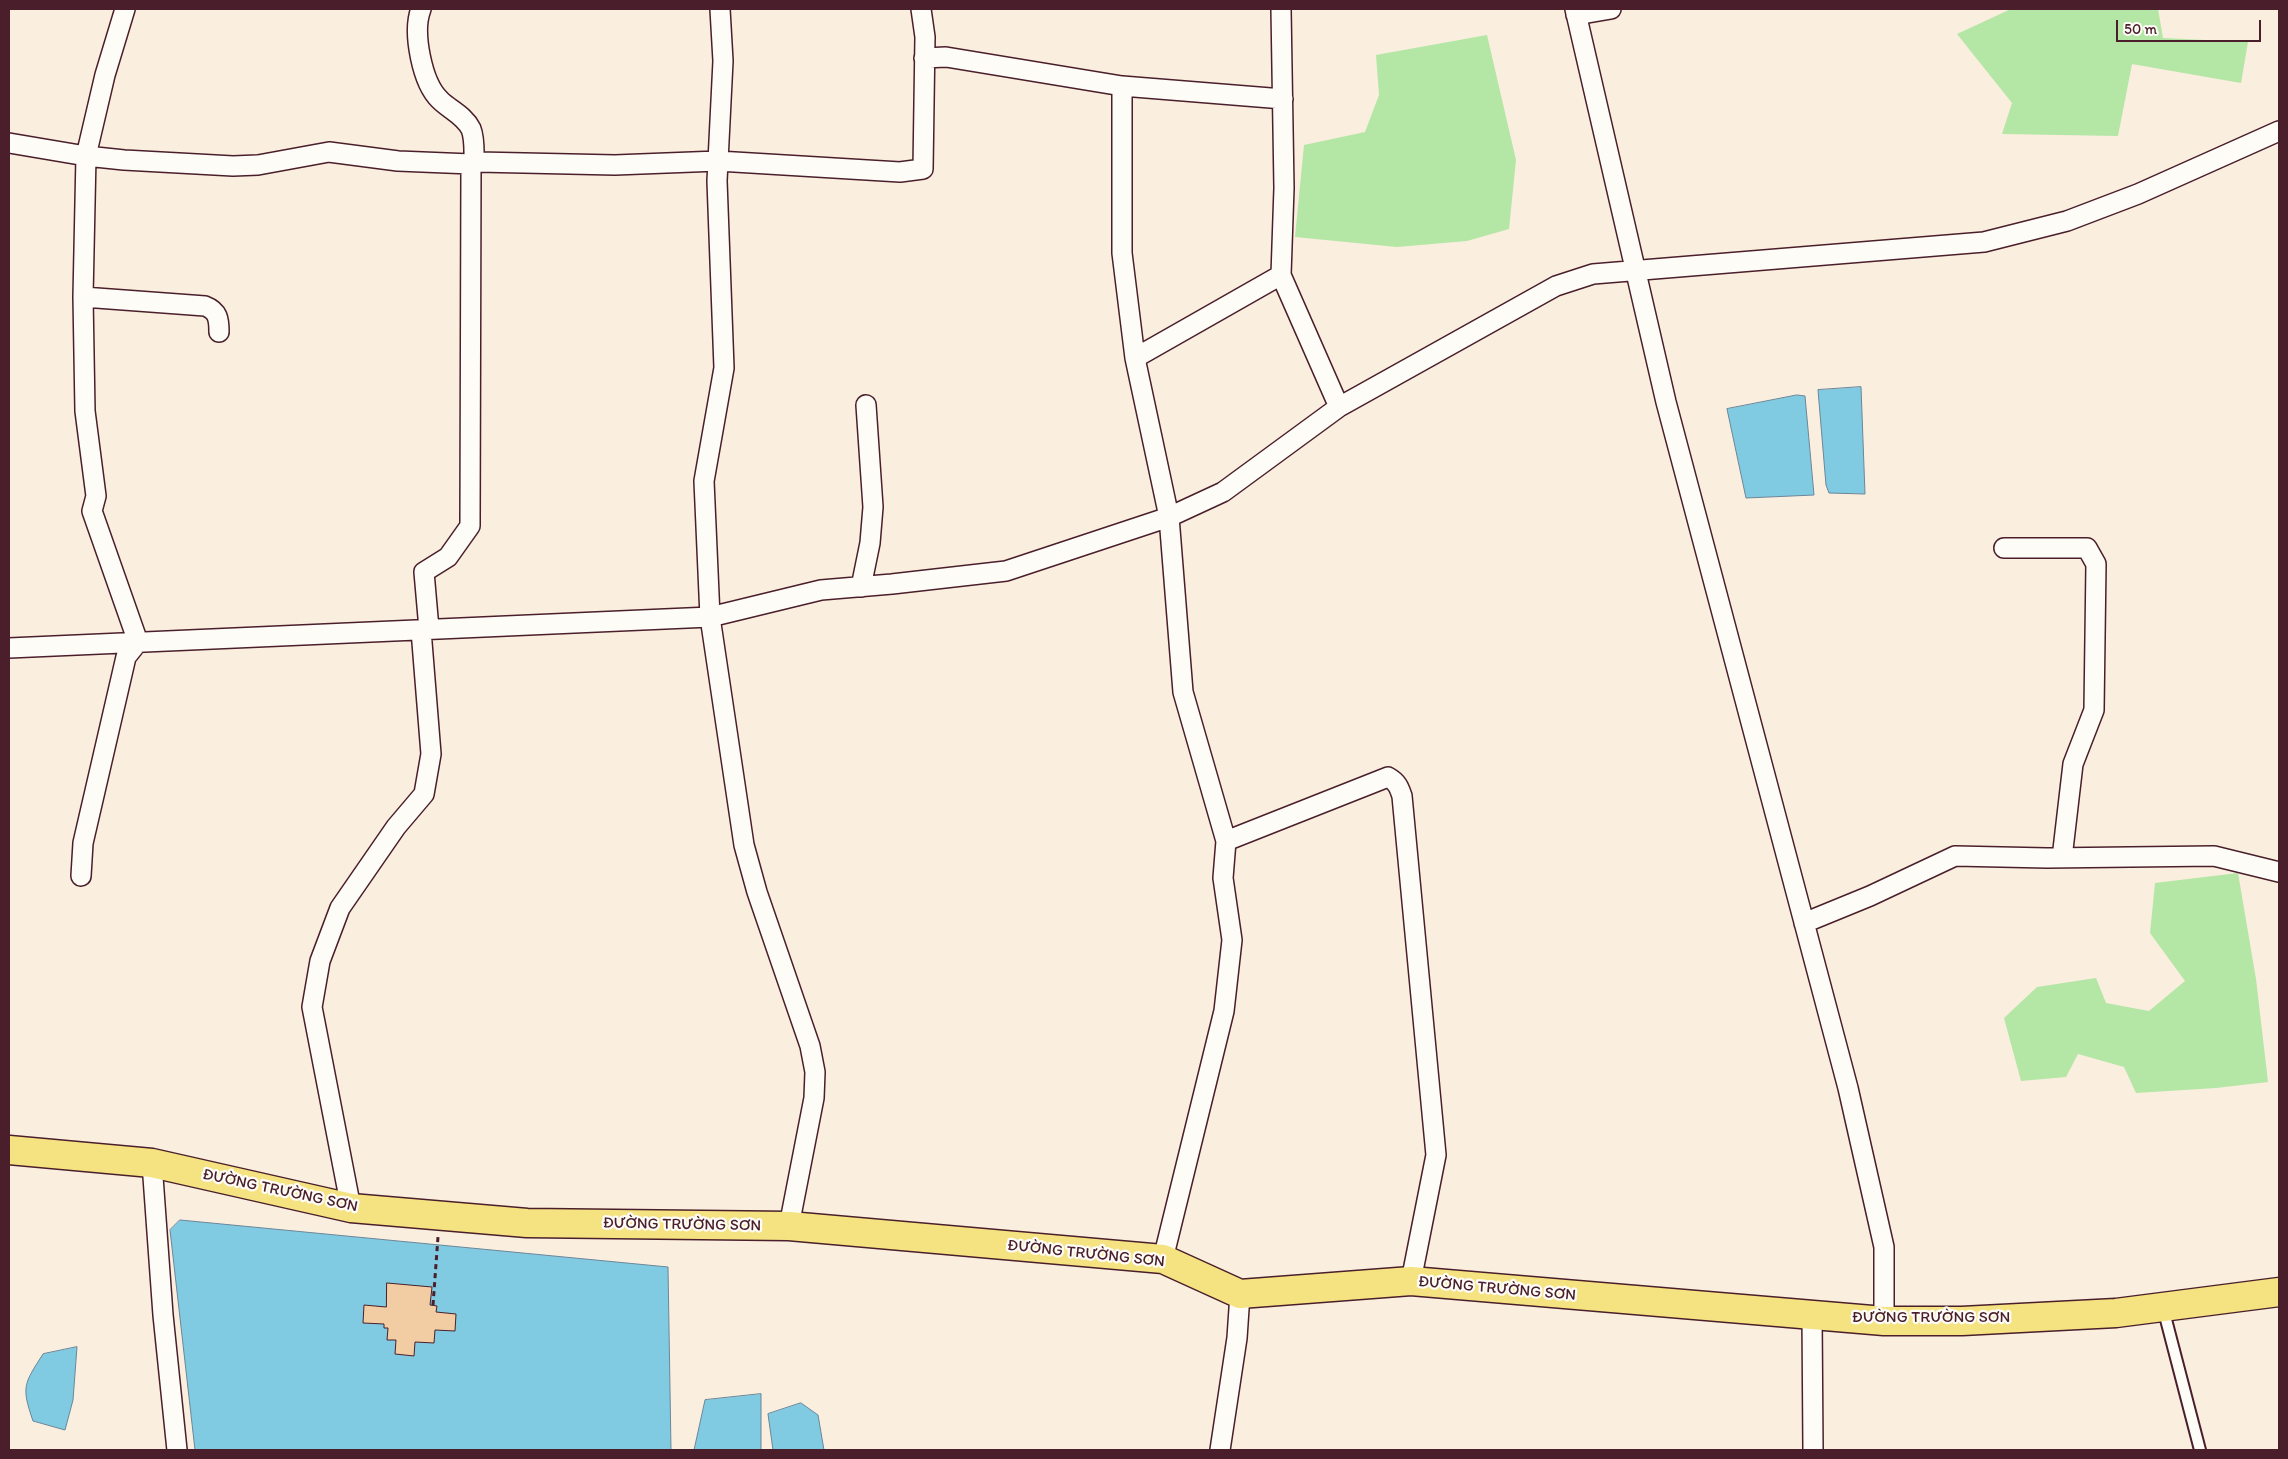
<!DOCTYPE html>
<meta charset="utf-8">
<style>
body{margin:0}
#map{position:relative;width:2288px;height:1459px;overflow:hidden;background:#faeede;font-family:Itim,sans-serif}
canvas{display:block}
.frame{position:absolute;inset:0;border:10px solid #4a1f2b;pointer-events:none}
.scale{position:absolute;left:2116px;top:20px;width:145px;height:22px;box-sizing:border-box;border:2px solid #4a1f2b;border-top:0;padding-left:6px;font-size:15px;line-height:18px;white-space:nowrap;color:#4a1f2b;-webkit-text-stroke:4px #fdfcf7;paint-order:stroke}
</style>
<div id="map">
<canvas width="2288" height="1459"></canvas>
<div class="frame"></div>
<div class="scale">50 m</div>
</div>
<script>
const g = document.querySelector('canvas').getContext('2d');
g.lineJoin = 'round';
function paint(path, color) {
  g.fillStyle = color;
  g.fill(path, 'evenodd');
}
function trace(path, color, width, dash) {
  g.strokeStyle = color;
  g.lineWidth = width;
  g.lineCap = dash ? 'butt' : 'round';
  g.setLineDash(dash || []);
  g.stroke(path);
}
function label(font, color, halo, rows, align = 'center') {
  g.font = font + ' Itim,sans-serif';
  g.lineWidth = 4.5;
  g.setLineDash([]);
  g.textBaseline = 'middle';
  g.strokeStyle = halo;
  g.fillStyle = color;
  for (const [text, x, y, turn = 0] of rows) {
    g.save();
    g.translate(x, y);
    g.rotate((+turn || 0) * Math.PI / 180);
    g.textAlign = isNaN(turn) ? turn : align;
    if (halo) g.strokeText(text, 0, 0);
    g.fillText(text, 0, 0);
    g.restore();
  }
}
paint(new Path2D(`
 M2011 9H2158L2163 38 2248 42 2241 83 2132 64 2118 136 2002 134 2012 103 1957 34Z
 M1487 35 1516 160 1509 229 1467 241 1397 247 1295 237 1304 145 1365 132 1379 95 1376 55Z
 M2238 873 2256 979 2268 1082 2216 1088 2136 1093 2124 1067 2078 1054 2066 1077 2021 1081 2004 1018 2037 987 2096 978 2106 1003 2149 1011 2185 981 2150 933 2155 883Z`), '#b4e6a6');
const water = new Path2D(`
 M1861 387 1865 494 1829 493 1826 485 1818 390Z
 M1797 395 1805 396 1814 495 1746 498 1727 409Z
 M180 1220 668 1267 671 1450H195L170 1230Z
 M77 1347 73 1400 65 1430 33 1421C21 1386 24 1384 43 1354Z
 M761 1394V1450H694L705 1400Z
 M801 1403 818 1415 824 1450H773L768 1414Z`);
paint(water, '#81cbe2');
trace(water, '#6b8699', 1);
const building = new Path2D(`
 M387 1283 432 1287 430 1305 437 1306 436 1312 456 1314 455 1331 435 1330 434 1343 415 1342 414 1356 395 1354 396 1340H387L388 1328H384V1324L363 1323 364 1305 386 1307Z`);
paint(building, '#f2cca2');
trace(building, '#4a1f2b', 1);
const lane = new Path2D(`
 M2163 1308 2200 1450`);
const street = new Path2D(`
 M421 9C412 32 422 83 440 100 450 110 464 115 471 129 475 139 474 153 474 163
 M720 9 723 61 717 181 724 368 704 481 710 617 744 845 757 892 810 1046 815 1072 814 1098 789 1226
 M1281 9 1284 188 1281 275 1339 407
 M1575 9 1666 402 1848 1088 1884 1247V1321
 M1576 15 1611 9
 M924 58 946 57 1122 86 1283 99
 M1122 86V253L1135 358 1169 517 1183 692 1226 841 1223 878 1232 940 1224 1011 1163 1259
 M9 143 86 156 124 160 233 166 258 165 329 152 398 161 471 164
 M83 297 205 306C218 311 219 319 219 332
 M1135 358 1281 275
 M2004 548H2087L2096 564 2094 710 2073 764 2062 858
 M861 587 870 543 873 507 866 405
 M429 629 424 572 448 557 470 526 471 164 478 162 615 165 718 161 900 172 923 169 925 37 921 9
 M9 648 710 617 821 590 892 584 1006 571 1169 517 1223 492 1339 407 1556 286 1593 274 1984 242 2067 221 2138 194 2279 131
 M1226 841 1388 777C1397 782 1399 787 1402 796L1436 1155 1411 1281
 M81 876 83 843 126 657 138 642 92 511 96 496 85 411 83 297 86 156 105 75 125 9
 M1804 923 1870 896 1955 856 2047 858 2214 856 2279 872
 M152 1163 163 1315 177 1450
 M351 1208 312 1007 320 961 340 908 396 827 424 794 431 754 421 630
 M1812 1315 1813 1450
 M1220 1450 1237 1338 1240 1294`);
const highway = new Path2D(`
 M9 1150 152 1163 351 1208 527 1223 789 1226 1163 1259 1240 1294 1411 1281 1884 1321H1962L2116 1313 2279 1292`);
trace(lane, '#4a1f2b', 14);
trace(street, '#4a1f2b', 22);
trace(highway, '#4a1f2b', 31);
trace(new Path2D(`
 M433 1305 438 1237`), '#4a1f2b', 3, [5, 4]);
trace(lane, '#fdfcf7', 10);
trace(street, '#fdfcf7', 19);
trace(highway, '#f5e382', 28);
label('16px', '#4a1f2b', '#fdfcf7', [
 ["ĐƯỜNG TRƯỜNG SƠN",280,1191,12],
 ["ĐƯỜNG TRƯỜNG SƠN",682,1225,1],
 ["ĐƯỜNG TRƯỜNG SƠN",1086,1254,6],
 ["ĐƯỜNG TRƯỜNG SƠN",1497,1289,5],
 ["ĐƯỜNG TRƯỜNG SƠN",1931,1318]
]);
</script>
